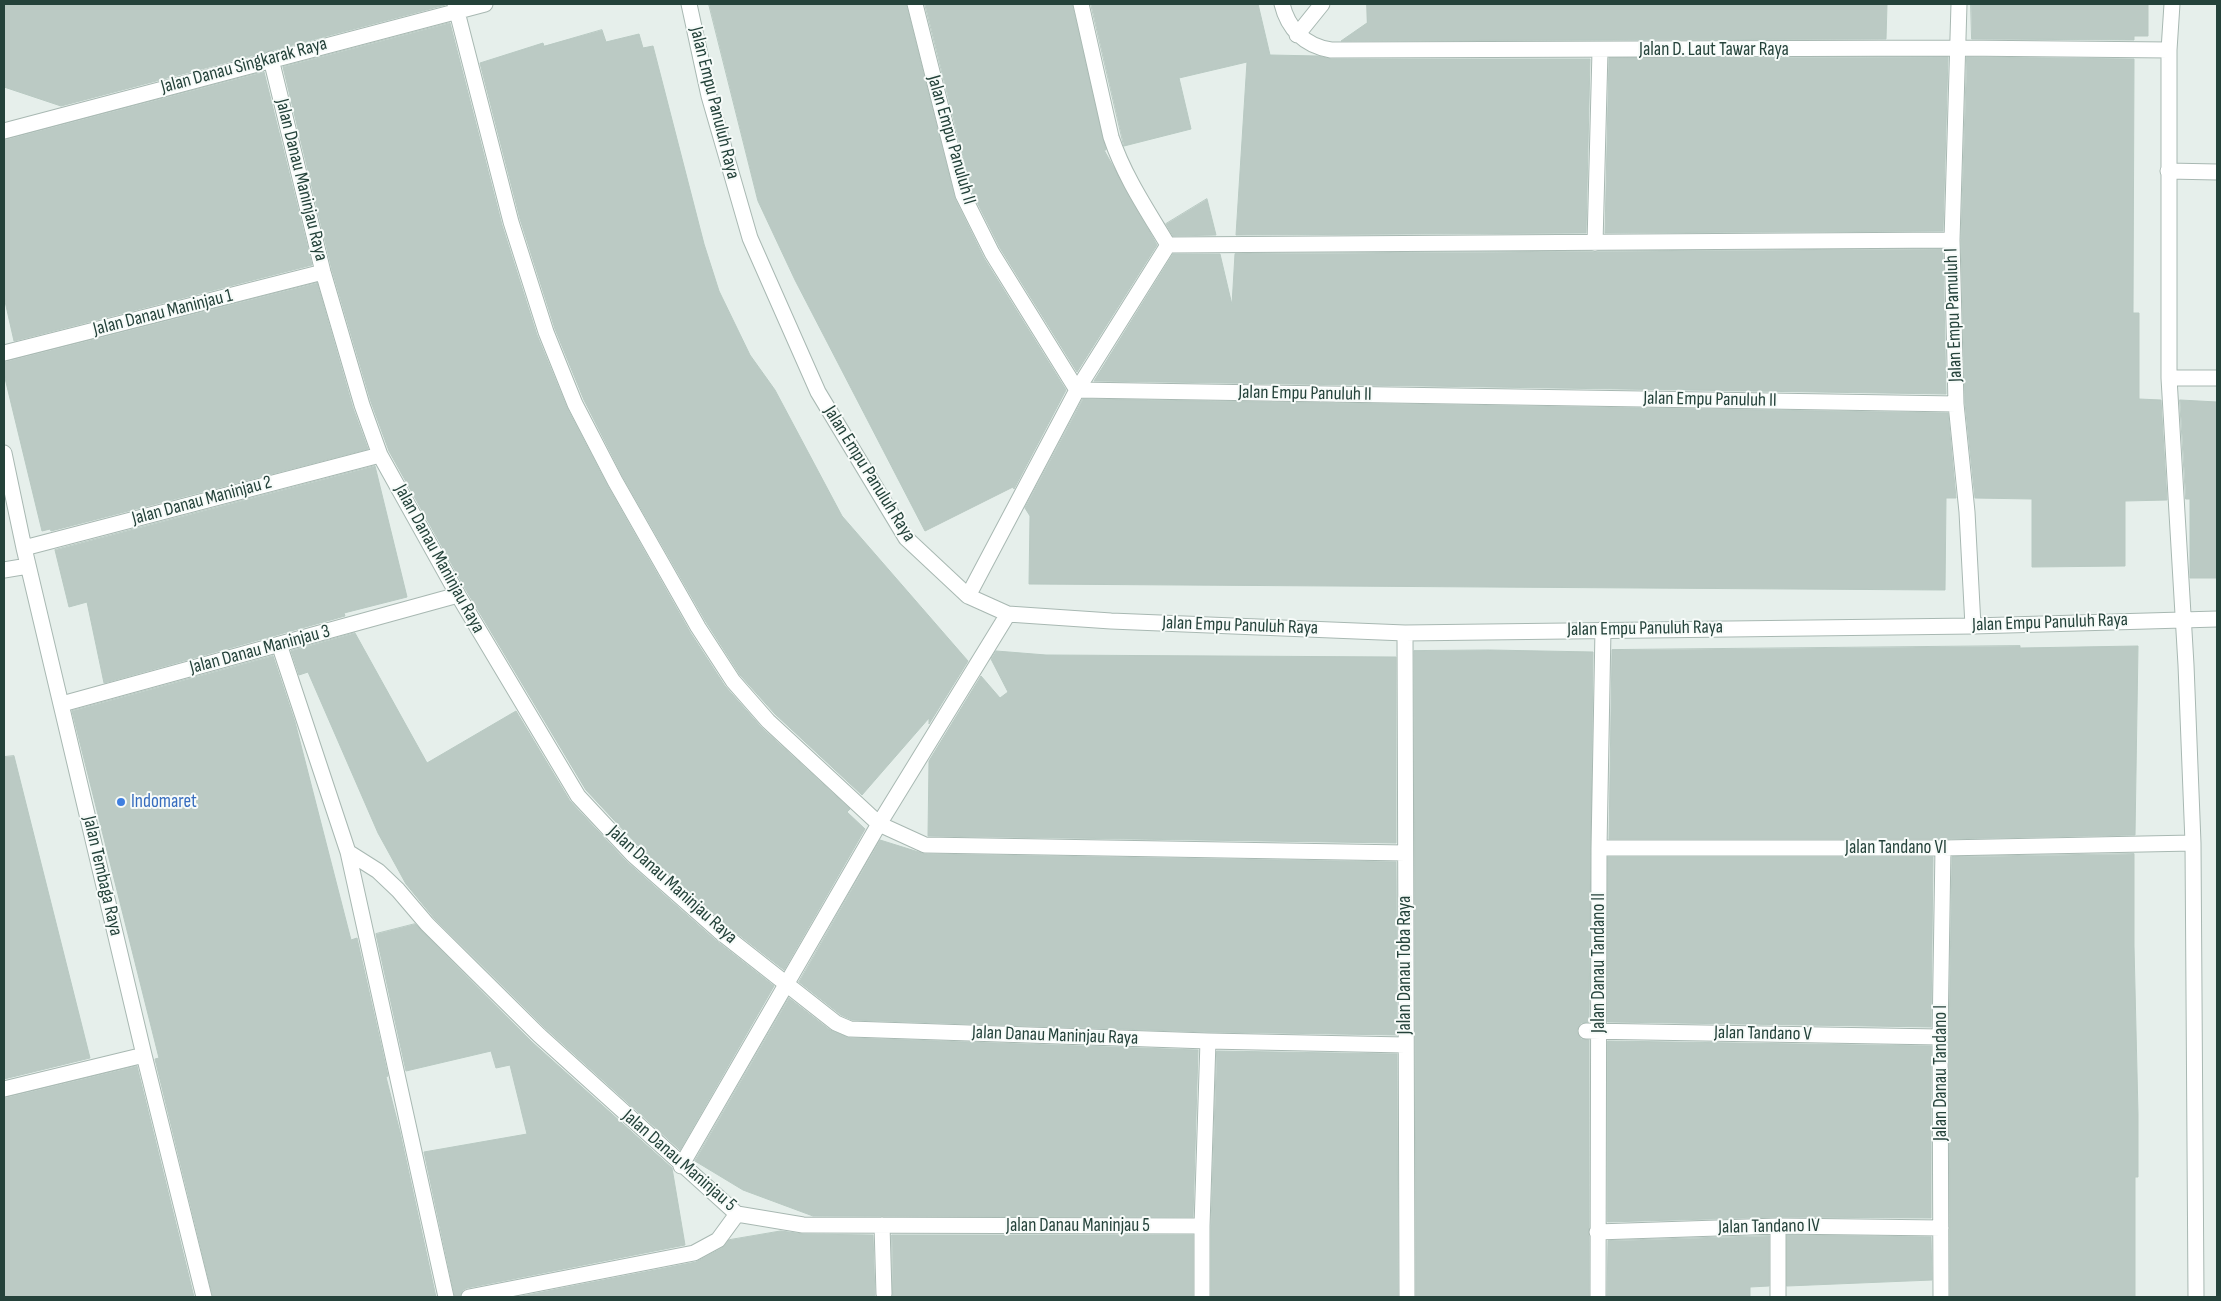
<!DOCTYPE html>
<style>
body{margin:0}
#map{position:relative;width:2221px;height:1301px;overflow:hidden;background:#e6efeb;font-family:"Sofia Sans Condensed",sans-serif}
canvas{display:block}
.frame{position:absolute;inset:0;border:5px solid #24423a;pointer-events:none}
</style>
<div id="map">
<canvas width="2221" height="1301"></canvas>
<div class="frame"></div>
</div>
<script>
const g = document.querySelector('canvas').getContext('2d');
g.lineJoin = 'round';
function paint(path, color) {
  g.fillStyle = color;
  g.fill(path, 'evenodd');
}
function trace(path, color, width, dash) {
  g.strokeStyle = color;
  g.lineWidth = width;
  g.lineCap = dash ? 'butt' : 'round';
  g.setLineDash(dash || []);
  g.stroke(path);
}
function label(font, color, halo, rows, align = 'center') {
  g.font = font + ' "Sofia Sans Condensed",sans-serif';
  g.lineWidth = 4;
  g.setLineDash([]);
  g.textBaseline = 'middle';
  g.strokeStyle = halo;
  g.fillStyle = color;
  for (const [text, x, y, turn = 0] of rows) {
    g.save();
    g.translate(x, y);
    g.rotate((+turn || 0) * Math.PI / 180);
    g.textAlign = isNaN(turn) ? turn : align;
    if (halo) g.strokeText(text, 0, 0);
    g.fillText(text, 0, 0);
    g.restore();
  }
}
const building = new Path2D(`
 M4 4H445V5L61 106 4 87Z
 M709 4H906L955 199 984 258 1066 390 1014 489 1013 487 925 531 795 280 758 201Z
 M925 4H1072L1106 150H1104L1157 245 1077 372 1000 248 972 192Z
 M1091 4H1258L1270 55 1318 56 1331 59H1590L1586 233 1236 235 1247 62 1179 78 1191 129 1124 146Z
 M1367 4H1887L1886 39 1341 41 1367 23Z
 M1971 4H2148V36H2134V40L1972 39Z
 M450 23 502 225 537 335 567 408 607 485 690 632 725 686 762 728 850 809 847 812 865 829 784 970 725 924 640 848 586 790 466 590 389 451 371 402 332 270 283 67Z
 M602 30 606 42 639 34 643 48 653 46 704 244 719 291 750 355 775 390 842 516 968 661 929 724V718L862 795 775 714 740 675 706 622 623 477 584 400 555 329 520 219 480 63 543 43 544 46Z
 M1948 57 1943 231 1605 233 1609 58Z
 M1967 57 2134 59 2133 313H2139V399L2161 400 2167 500 2125 501V566L2032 567V499L1975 498 1965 403 1961 240Z
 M264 72 312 265 14 341 4 297V140Z
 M1207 199 1216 235 1173 236 1166 224Z
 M1943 249 1946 394 1094 381 1173 254H1220L1232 305 1235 254Z
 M317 283 353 408 368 449 51 531 50 529 42 531 4 374V362Z
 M1083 399 1948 413 1956 498H1946L1945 590 1029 584 1030 516 1025 508Z
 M2180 400 2217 402V578H2190V499H2186Z
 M375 466 407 597 344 613 345 616 104 683 87 602 69 607 55 550Z
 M355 633 427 763 516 711 570 801 626 861 713 938 774 986 680 1150 545 1028 434 918 406 884 378 833 308 672 299 675 291 651Z
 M2020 646V648L2138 646 2135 835 1943 839H1609L1612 650Z
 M1490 650 1593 652 1589 1022 1581 1023 1577 1031 1581 1039 1589 1040V1297H1416L1414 651Z
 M996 651 1046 655 1396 657V843L928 836 929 761 981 676 1000 698 1008 692 991 659Z
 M273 656 295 722 351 940 357 938 388 1076 386 1077 400 1132 436 1297H213L155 1059 159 1058 72 711Z
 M14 756 90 1058 4 1079V757Z
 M880 840 925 854 1396 862 1397 1035 1208 1032 852 1020 841 1015 799 982Z
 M2134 854V946L2138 1114V1177H2135V1297H1950L1949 1037 1952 857Z
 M1608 857H1933L1931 1027 1608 1022Z
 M415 924 532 1042 672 1168 685 1245 467 1288 463 1290 460 1297H455L424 1152 527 1134 510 1065 496 1068 491 1051 406 1071 376 934Z
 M789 998 830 1030 850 1038 1198 1050 1193 1217 813 1216 743 1190 695 1161Z
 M1608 1041 1931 1046V1218L1778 1217 1608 1222Z
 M1217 1051 1397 1054 1398 1297H1211V1226Z
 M137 1066 194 1297H4V1098Z
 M781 1231 803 1234 873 1235 875 1297H517L696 1262 722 1248 729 1240Z
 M892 1235H1193V1297H893Z
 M1787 1235 1931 1237 1932 1280 1787 1286Z
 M1769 1236V1286L1750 1287V1297H1607L1608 1241Z`);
paint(building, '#bbcac4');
trace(building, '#b8c9c2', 1);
const minor = new Path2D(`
 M455 4 511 222 546 332 575 404 615 481 698 627 733 681 768 721 879 824 925 845 1405 853
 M689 4 709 96 750 238 818 392 906 538 968 596 1008 614 1111 621 1405 633 1973 626 2217 619
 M915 4 963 195 992 253 1077 390 1956 404
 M1081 4 1111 137C1124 176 1147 210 1168 245L1952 240
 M1282 4C1288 29 1305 46 1331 50L1957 48 2169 50
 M1959 4 1952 240 1956 404 1967 512 1973 626
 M2172 4 2169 50V378L2186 665 2193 843 2196 1297
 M1297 35 1322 4
 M271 59 323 272 362 405 380 455 458 595 578 796 633 855 719 931 836 1023 850 1029 1208 1041 1405 1045
 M4 131 485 4
 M2168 171 2217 172
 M1595 243 1600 51
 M4 353 323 272
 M2169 378H2217
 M4 453 24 548 144 1055 204 1297
 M24 548 380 455
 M4 570 28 566
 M968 596 1077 390 1168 245
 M1405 633 1407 1297
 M279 644 348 852 446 1297
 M62 704 458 595
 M1599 848H1943L2193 843
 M348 852 378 871 398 890 427 924 539 1035 737 1214 803 1225 1202 1226
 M1586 1031 1940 1037
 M4 1089 144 1055
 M681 1166 879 824 1008 614
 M882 1225 884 1294
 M1597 1232 1778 1226 1941 1228
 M469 1297 694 1253 718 1240 737 1214
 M1202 1297V1226L1208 1041
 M1598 1297 1599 848 1603 629
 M1778 1297V1226
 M1941 1297 1940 1037 1943 848`);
trace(minor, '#a8b8b2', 17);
trace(minor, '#fff', 15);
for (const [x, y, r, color] of [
 [121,802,5,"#3f7fe0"]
]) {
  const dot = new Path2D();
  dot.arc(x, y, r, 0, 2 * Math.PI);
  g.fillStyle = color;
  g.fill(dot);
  trace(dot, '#f7fbf9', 2);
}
label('19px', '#24423a', '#f7fbf9', [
 ["Jalan D. Laut Tawar Raya",1714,50],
 ["Jalan Danau Singkarak Raya",244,66,-15],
 ["Jalan Empu Panuluh Raya",714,103,76],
 ["Jalan Empu Panuluh II",951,140,74],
 ["Jalan Danau Maninjau Raya",301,180,76],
 ["Jalan Danau Maninjau 1",163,313,-14],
 ["Jalan Empu Pamuluh I",1954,315,-92],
 ["Jalan Empu Panuluh II",1305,394,1],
 ["Jalan Empu Panuluh II",1710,400,1],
 ["Jalan Empu Panuluh Raya",869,474,58],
 ["Jalan Danau Maninjau 2",202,501,-15],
 ["Jalan Danau Maninjau Raya",439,559,61],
 ["Jalan Empu Panuluh Raya",2050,623,-2],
 ["Jalan Empu Panuluh Raya",1240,626,2],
 ["Jalan Empu Panuluh Raya",1645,629,-1],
 ["Jalan Danau Maninjau 3",260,650,-15],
 ["Jalan Tandano VI",1896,848],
 ["Jalan Tembaga Raya",102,876,77],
 ["Jalan Danau Maninjau Raya",672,885,42],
 ["Jalan Danau Tandano II",1599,963,-90],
 ["Jalan Danau Toba Raya",1405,965,-90],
 ["Jalan Tandano V",1763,1034,1],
 ["Jalan Danau Maninjau Raya",1055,1036,2],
 ["Jalan Danau Tandano I",1941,1073,-90],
 ["Jalan Danau Maninjau 5",679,1161,41],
 ["Jalan Danau Maninjau 5",1078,1226],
 ["Jalan Tandano IV",1769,1227,-1]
]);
label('19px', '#366cbe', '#f7fbf9', [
 ["Indomaret",131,802]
], 'left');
</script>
